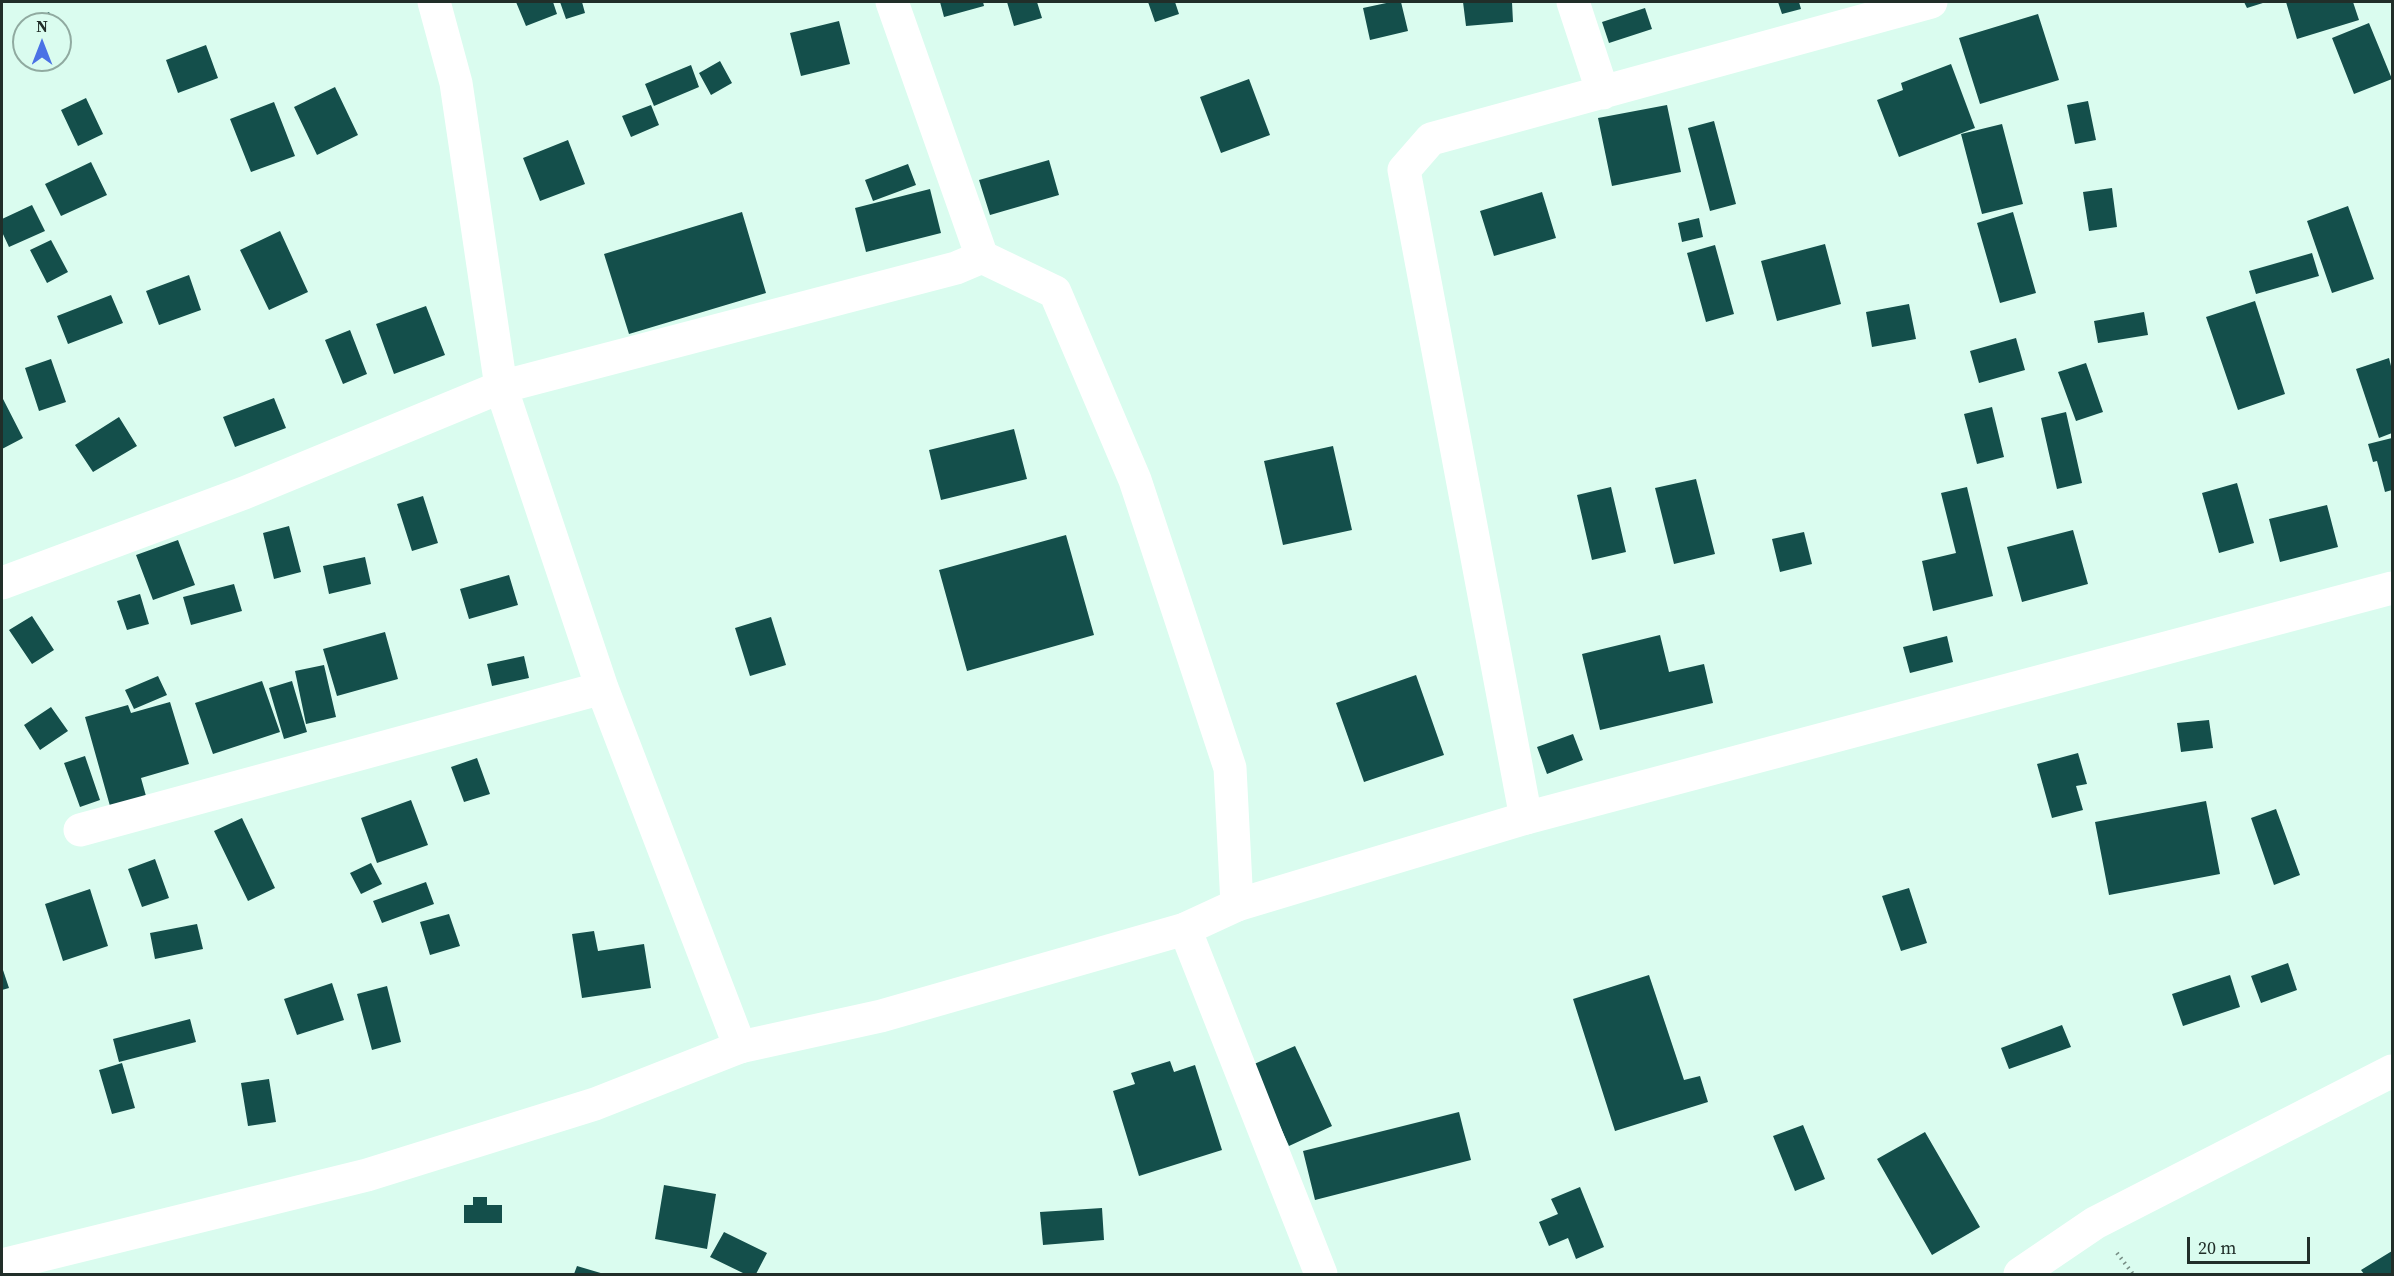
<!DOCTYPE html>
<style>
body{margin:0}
#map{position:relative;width:2394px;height:1276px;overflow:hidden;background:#dafcef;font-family:"Source Serif 4",serif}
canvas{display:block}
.frame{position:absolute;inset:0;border:3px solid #212e29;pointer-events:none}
.north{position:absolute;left:12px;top:12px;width:60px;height:60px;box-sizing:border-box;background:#dafcef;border:2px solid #90aaa0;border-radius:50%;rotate:0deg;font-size:16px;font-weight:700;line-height:24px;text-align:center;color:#212e29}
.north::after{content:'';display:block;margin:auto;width:21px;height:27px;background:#4a72e5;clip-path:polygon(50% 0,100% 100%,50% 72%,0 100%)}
.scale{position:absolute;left:2187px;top:1237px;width:123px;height:27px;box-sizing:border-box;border:3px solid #212e29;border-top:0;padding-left:8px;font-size:18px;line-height:21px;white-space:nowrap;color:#212e29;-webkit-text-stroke:4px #dafcef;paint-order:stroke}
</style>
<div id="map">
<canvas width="2394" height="1276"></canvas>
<div class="frame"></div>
<div class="north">N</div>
<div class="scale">20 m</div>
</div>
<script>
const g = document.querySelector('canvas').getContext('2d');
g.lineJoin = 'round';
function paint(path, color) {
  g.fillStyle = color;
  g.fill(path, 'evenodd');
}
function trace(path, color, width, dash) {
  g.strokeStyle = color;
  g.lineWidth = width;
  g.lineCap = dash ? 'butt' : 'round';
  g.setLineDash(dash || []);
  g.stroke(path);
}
paint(new Path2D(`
 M516 2H553L557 14 526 26Z
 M560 2H582L585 13 566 19Z
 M940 2H983L984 6 944 17Z
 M1007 2H1037L1042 18 1014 26Z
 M1148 2H1175L1179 14 1155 22Z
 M1391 2H1401L1408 31 1370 40 1363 8Z
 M1463 2H1512L1513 22 1466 26Z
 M1778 2H1799L1801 9 1782 14Z
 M2244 2H2266L2247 8Z
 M2286 2H2353L2359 20 2297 39Z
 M1645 8 1652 29 1609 43 1602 22Z
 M49 12 55 24H25Z
 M2038 14 2059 80 1980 104 1959 38Z
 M839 21 850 64 801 76 790 33Z
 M2369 23 2392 79 2354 94 2332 38Z
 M206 45 218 78 178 93 166 60Z
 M720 61 732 83 711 95 699 73Z
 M1951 64 1975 128 1899 157 1877 100 1903 90 1901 83Z
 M691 65 699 87 654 106 645 84Z
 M1249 79 1270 135 1221 153 1200 97Z
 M335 87 358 135 317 155 294 107Z
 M86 98 103 134 78 146 61 110Z
 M2088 101 2096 140 2075 144 2067 105Z
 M274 102 295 156 251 172 230 119Z
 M651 105 659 125 631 137 622 116Z
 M1667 105 1681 172 1612 186 1598 118Z
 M1714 121 1736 204 1710 211 1688 128Z
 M2002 124 2023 204 1982 214 1961 134Z
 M568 140 585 184 540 201 523 158Z
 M1049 160 1059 195 990 215 979 180Z
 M91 162 107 195 61 216 45 184Z
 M908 164 916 185 873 201 865 180Z
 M2112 188 2117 227 2089 231 2083 192Z
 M930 189 941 233 866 252 855 208Z
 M1542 192 1556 238 1494 256 1480 211Z
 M32 205 45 231 9 247 2 232V219Z
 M2348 206 2374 279 2332 293 2307 221Z
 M742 212 766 293 629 334 604 254Z
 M2013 212 2036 293 2000 303 1977 223Z
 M1699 218 1703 237 1682 242 1678 223Z
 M280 231 308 292 269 310 240 250Z
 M51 240 68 272 47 283 30 250Z
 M1825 244 1841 304 1777 321 1761 261Z
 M1715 245 1734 314 1706 322 1687 253Z
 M2312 253 2319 276 2256 294 2249 271Z
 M189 275 201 310 159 325 146 291Z
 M111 295 123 323 68 344 57 316Z
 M2255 301 2285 394 2238 410 2206 317Z
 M1909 304 1916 339 1872 347 1866 312Z
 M426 306 445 355 394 374 376 324Z
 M2144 312 2148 335 2098 343 2094 321Z
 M350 330 367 374 343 384 325 340Z
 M2016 338 2025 370 1979 383 1970 351Z
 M2389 358 2392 370V433L2379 438 2356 369Z
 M51 359 66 402 39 411 25 368Z
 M2086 363 2103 412 2076 421 2058 372Z
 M2 397 23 438 2 449Z
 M274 398 286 428 235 447 223 417Z
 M1992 407 2004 457 1977 464 1964 414Z
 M2066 412 2082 483 2057 489 2041 418Z
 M119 417 137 446 93 472 75 445Z
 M1014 429 1027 479 941 500 929 450Z
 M2392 438V490L2385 492 2377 461 2373 462 2368 444Z
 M1333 446 1352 530 1283 545 1264 461Z
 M1696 479 1715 554 1674 564 1655 488Z
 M2237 483 2254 543 2219 553 2202 493Z
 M1611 487 1626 552 1592 560 1577 495Z
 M1967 487 1993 596 1933 611 1922 561 1956 553 1941 493Z
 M423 496 438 543 412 551 397 504Z
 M2327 505 2338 547 2280 562 2269 519Z
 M289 526 301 572 274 579 263 533Z
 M2073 530 2088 584 2022 602 2007 547Z
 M1804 532 1812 564 1780 572 1772 539Z
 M1066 535 1094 635 967 671 939 570Z
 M178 540 195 585 153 600 136 555Z
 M365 557 371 584 329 594 323 566Z
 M509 575 518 605 469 619 460 589Z
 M234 584 242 611 191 625 183 597Z
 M140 594 149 624 127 630 117 601Z
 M32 616 54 650 32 664 9 630Z
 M771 617 786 665 750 676 735 628Z
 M385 632 398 679 337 696 323 649Z
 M1660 635 1669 672 1704 664 1713 703 1600 730 1582 654Z
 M1947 636 1953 662 1910 673 1903 647Z
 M524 656 529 678 492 686 487 664Z
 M324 665 336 717 306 724 295 671Z
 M1416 675 1444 755 1364 782 1336 703Z
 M158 676 167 695 134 709 125 690Z
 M262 681 280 732 213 754 195 703Z
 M292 681 307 732 284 739 269 688Z
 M170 702 189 764 141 778 146 796 110 806 85 717 128 705 131 713Z
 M51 707 68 731 40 750 24 725Z
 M2209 720 2213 748 2181 752 2177 723Z
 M1573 734 1583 760 1547 774 1537 747Z
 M2078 753 2087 784 2076 786 2083 810 2052 818 2037 764Z
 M85 756 100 800 80 807 64 763Z
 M477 758 490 794 464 802 451 767Z
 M411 800 428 845 377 863 361 818Z
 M2206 801 2220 874 2109 895 2095 822Z
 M2276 809 2300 875 2274 885 2251 818Z
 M242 818 275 888 248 901 214 831Z
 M155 859 169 898 142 907 128 869Z
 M371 863 382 884 361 894 350 873Z
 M426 882 434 904 382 923 373 901Z
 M1909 888 1927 943 1901 951 1882 896Z
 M90 889 108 946 63 961 45 904Z
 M449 914 460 946 430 955 420 922Z
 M197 924 203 949 155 959 150 933Z
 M594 931 598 951 644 944 651 988 582 998 572 934Z
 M2288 963 2297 990 2261 1003 2251 976Z
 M2 967 9 988 2 990Z
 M1649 975 1684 1080 1700 1076 1708 1102 1615 1131 1573 999Z
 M2230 975 2240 1007 2183 1026 2172 994Z
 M332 983 344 1020 297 1035 284 999Z
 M387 986 401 1042 372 1050 357 994Z
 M190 1019 196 1042 119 1062 113 1039Z
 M2062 1025 2071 1047 2009 1069 2001 1048Z
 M1295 1046 1332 1126 1289 1146 1252 1065Z
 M1170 1061 1174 1072 1195 1065 1222 1150 1139 1176 1113 1091 1135 1084 1131 1073Z
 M122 1063 135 1108 112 1114 99 1070Z
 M269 1079 276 1122 248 1126 241 1083Z
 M1459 1112 1471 1160 1315 1200 1303 1151Z
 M1803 1125 1825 1179 1795 1191 1773 1136Z
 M1925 1132 1980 1227 1932 1255 1877 1159Z
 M664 1185 716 1194 707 1249 655 1239Z
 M1580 1187 1604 1247 1576 1259 1568 1238 1549 1246 1539 1222 1558 1214 1551 1199Z
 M473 1197H487V1205H502V1223H464V1205H473Z
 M1102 1208 1104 1240 1043 1245 1040 1212Z
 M724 1232 767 1253 756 1274H745L710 1257Z
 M2392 1251V1274H2364L2361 1270Z
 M577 1266 604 1274H574Z`), '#144f4b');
trace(new Path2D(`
 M2117 1253 2133 1274`), '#768d84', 4, [1.5, 4.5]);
trace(new Path2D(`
 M434 2 456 83 501 387 602 688 740 1047
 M892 2 982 257 1055 292 1135 480 1230 768 1237 905
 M1573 2 1603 93
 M2 583 244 493 501 387 956 268 982 257
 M1526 818 1404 170 1431 139 1931 2
 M80 830 602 688
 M1185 929 1321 1274
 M2020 1274 2095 1223 2392 1071`), '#fff', 33);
trace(new Path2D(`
 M2 1265 367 1175 595 1104 740 1047 881 1016 1185 929 1237 905 1526 818 2392 588`), '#fff', 33);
</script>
